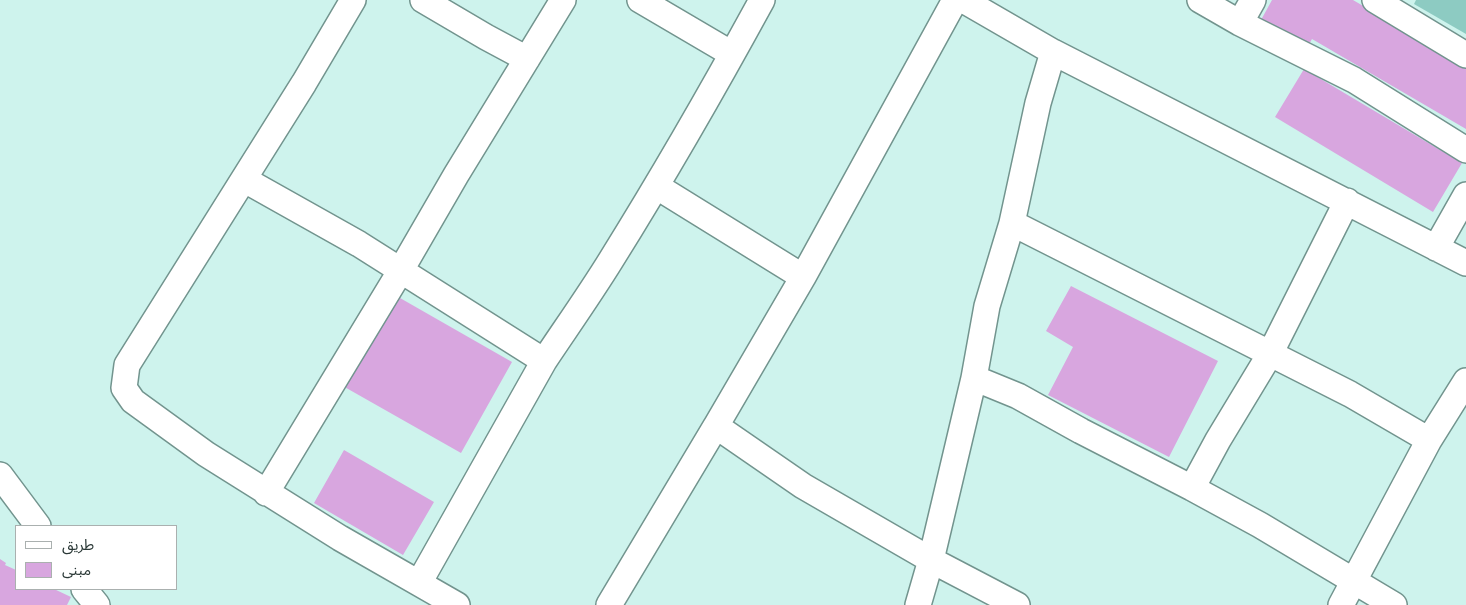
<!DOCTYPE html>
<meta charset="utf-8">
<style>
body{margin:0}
#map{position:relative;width:1466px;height:605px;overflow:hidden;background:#cef3ed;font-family:"Sofia Sans Condensed","Noto Sans Arabic",sans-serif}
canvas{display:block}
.legend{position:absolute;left:15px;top:525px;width:162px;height:65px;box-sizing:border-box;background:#fff;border:1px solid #aab0af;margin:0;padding:6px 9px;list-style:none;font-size:15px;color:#2b3937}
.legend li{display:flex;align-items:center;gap:10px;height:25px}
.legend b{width:25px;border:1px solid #aab0af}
</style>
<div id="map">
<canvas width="1466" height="605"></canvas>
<ul class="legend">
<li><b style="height:6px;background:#fff"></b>طريق</li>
<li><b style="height:14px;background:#d8a6df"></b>مبنى</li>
</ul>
</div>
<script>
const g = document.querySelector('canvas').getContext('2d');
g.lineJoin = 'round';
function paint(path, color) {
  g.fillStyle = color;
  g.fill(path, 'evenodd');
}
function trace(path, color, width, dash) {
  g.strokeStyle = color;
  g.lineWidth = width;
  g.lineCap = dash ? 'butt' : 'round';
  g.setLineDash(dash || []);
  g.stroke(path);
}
paint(new Path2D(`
 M1416 0H1466V34L1414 4Z`), '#8dcbc2');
paint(new Path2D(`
 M1272 0H1353L1466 66V129L1312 39 1308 46 1261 20Z
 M1304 69 1462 163 1433 212 1275 117Z
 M1071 286 1218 361 1169 457 1048 395 1073 347 1046 331Z
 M393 294 512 362 461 453 341 385Z
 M344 450 434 502 403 555 314 503Z
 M0 559 6 563 5 565 16 570V589H54L71 597 67 605H0Z`), '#d8a6df');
const minor = new Path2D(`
 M353 0 304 83 127 365 124 388 133 401 206 454 340 538 457 605
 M423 0 486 37 527 59
 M640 0 732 54
 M955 0 803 277 716 426 803 486 931 560 1017 605
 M963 0 1053 52 1466 263
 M1200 0 1240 23 1354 80 1466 150
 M1375 0 1466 55
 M1240 23 1253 0
 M245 180 359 244 544 361 419 583
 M656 186 803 277
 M1012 223 1350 394 1429 440
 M1436 248 1466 195
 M544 361C566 328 590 294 611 260 664 175 714 88 762 0
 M974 378 1018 396 1081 431 1192 488 1218 440 1270 354 1347 201
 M0 475 38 526
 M1192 488 1260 525 1394 605
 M266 493 401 270 456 175 563 0
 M84 589 97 605
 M609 605 716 426
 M918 605 931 560 974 378 987 306 1012 223 1038 103 1053 52
 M1341 605 1429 440 1466 381`);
trace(minor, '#72948e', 28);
trace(minor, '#fff', 25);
</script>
